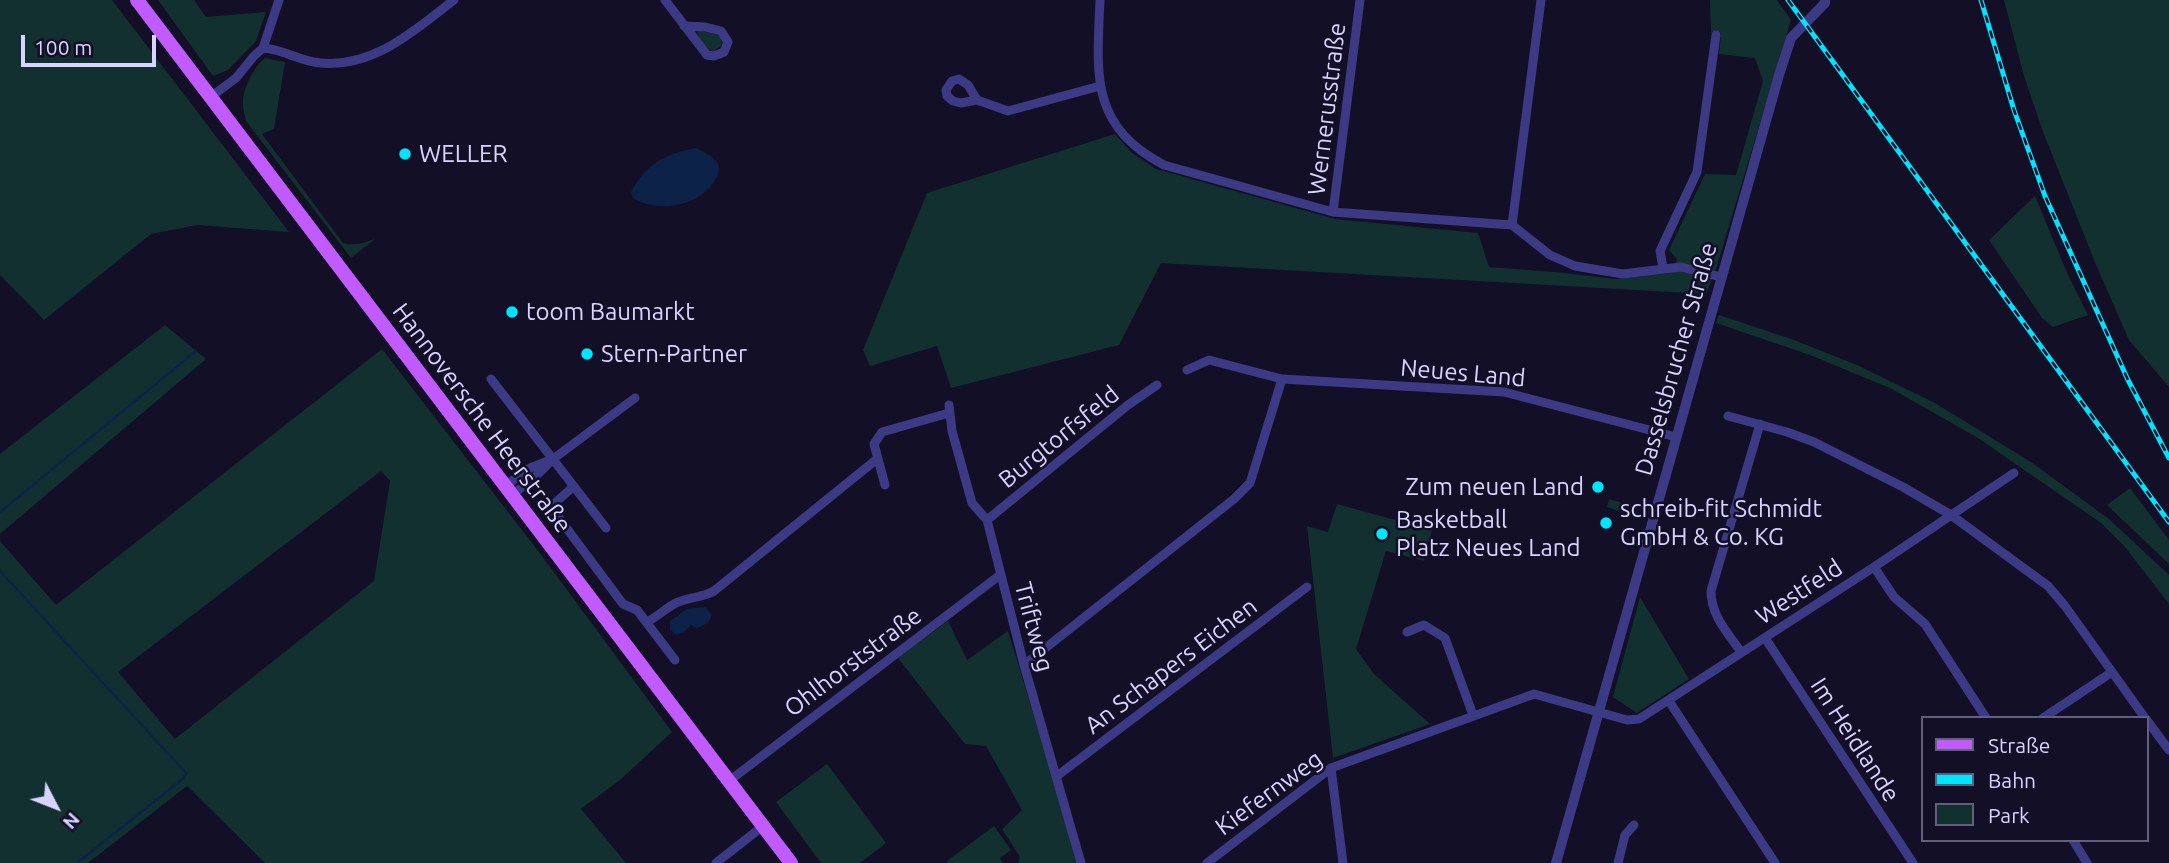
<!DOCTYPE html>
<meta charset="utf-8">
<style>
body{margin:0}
#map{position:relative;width:2169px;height:863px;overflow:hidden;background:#130f26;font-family:Ubuntu,sans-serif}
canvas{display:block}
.legend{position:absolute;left:1921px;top:716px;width:228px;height:126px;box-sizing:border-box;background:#130f26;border:2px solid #625e7d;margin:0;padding:9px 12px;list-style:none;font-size:21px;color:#d9d4ff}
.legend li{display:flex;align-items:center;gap:14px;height:35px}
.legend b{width:35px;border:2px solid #625e7d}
.north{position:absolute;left:21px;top:772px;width:70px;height:70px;-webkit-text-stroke:5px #130f26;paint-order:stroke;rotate:132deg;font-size:19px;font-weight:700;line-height:28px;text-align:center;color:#d9d4ff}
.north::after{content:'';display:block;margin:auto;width:24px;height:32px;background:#d9d4ff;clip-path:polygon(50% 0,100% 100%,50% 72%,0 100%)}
.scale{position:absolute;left:21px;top:35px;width:135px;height:32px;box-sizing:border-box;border:4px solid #d9d4ff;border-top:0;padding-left:9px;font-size:21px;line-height:24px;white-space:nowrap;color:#d9d4ff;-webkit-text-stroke:5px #130f26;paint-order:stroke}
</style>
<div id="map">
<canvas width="2169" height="863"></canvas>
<ul class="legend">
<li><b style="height:9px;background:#c25bff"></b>Straße</li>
<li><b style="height:9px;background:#00e5ff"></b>Bahn</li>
<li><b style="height:19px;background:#12302f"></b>Park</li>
</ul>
<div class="north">N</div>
<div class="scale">100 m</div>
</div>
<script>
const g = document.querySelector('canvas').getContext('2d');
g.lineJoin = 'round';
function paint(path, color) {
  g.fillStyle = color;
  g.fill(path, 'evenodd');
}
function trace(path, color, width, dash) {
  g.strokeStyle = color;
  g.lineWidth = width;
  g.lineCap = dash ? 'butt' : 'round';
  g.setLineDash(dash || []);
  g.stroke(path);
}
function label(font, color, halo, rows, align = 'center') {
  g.font = font + ' Ubuntu,sans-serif';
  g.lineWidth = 5;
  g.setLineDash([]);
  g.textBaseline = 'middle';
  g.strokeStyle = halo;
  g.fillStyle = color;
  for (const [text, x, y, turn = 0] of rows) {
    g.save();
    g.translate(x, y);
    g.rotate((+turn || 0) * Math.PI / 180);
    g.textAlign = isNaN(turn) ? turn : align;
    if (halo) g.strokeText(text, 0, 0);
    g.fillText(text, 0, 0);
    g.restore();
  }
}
paint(new Path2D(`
 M0 0H112L289 232 197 225 151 234 44 320 0 275Z
 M158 0H194L206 17 266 12 256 41 228 70 213 76Z
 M1710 0H1777L1791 20 1716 269 1706 294 1161 263 1119 345 951 388 937 346 870 366 863 350 927 193 1115 134 1131 152 1156 169 1335 219 1478 233 1489 267 1555 272 1616 279 1672 273 1677 259 1669 250 1705 174 1736 175 1763 81 1755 58 1719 54 1721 33H1711Z
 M2004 0H2169V387L2129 340 2094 260 2042 129 2024 76Z
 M699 31C709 33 725 32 721 46L713 51C706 49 700 40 697 33Z
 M265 58 285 62 274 129 262 134 343 243C355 246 363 243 375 239L351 258 246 121C245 115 243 109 243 104 242 90 254 66 265 58Z
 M2035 196 2068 275 2088 315 2053 327 2042 318 1989 240Z
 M1719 315 1794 340 1857 365 1935 403 2031 462 2109 519 2169 575V604L2125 547 2101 523 1978 438 1890 388 1810 355 1716 323Z
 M165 325 206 359 0 534V454Z
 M382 349 542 556 672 732 620 780 581 809 626 863H265L187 786 88 863H0V541L56 605ZM381 471 390 481 374 581 175 739 118 672Z
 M2130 488 2169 540V564L2107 505Z
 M1609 499 1632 506 1629 514 1607 507Z
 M1337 504 1432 530 1424 561 1386 551 1356 649 1374 674 1430 724 1333 758 1307 526 1328 532Z
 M1640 597 1689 679 1637 713 1613 697Z
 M948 621 967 660 1008 631 1053 778 1076 863H1018L1020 857 1002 829 1022 810 986 746 965 744 898 658Z
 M827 764 886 843 860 863H821L776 802Z
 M994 826 1011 850 1000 858 1003 863H948L947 861Z`), '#12302f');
paint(new Path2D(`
 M696 148C704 152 714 156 718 164 720 169 718 175 715 180 701 206 658 214 633 198L631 192C647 163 665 154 696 148Z
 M705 607 712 615 708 623 697 628 691 625 684 632 676 635 670 629V621L687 609Z`), '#0c2248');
trace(new Path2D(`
 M0 512 196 351
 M0 571 186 773 184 778 77 863`), '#0c2248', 2.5);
trace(new Path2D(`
 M665 0 707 55 714 56 724 52 728 42 721 31 705 27 684 26
 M1100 0C1097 73 1089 126 1164 165L1333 212 1512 225 1550 255 1575 266 1623 274 1681 267 1721 277
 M263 48C284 49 300 62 321 63 374 68 415 30 454 0
 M212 96 236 78 254 56 263 48 279 0
 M977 100 968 85 959 79 952 81 946 90 947 96 953 101 961 103 977 100 1008 111 1100 86
 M1333 212 1360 0
 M1512 225 1541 0
 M1663 268 1660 251 1697 172 1716 35
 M1187 370 1209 360 1282 379
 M491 379 606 528
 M949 405 952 431 972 503 987 520 1024 665 1081 863
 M1728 416 1787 432 1814 442 1903 487 1951 515 2048 586 2065 606 2145 718
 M885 485 874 444 882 432 949 413
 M505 486 530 468 548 461
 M574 486 555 503 554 511 559 518 623 604 637 610 675 660
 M512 495 535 477 553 459 635 398
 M987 520 1128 405 1157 385
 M1874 567 1894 597 1925 624 1986 718
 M647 622C657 617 666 608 676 603 688 597 702 598 714 591L877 459
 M1407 632 1424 625 1445 638 1473 715
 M1765 638 1913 863
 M1741 652C1728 633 1711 616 1711 591L1760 424
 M1024 665 1234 499 1250 483 1282 379 1504 392 1676 437
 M1669 701 1775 863
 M2043 718 2112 672
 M2146 719 2169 750
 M1331 768 1343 863
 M1057 776 1307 587
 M729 781 1000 575
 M2073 840 2087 863
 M716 863 763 826
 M1207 863 1331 768 1534 694 1627 720 1639 719 1874 567 2014 473
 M1618 863 1625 835 1634 825`), '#3d3a85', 9);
trace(new Path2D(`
 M1556 863 1779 75 1791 38 1825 3V0`), '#3d3a85', 10);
trace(new Path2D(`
 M137 0 791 863`), '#c25bff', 14);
const rail = new Path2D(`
 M1788 0 2169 522
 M1981 0 2014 110 2045 196 2128 380 2169 458`);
trace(rail, '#00e5ff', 5);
trace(rail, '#130f26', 2.5, [8]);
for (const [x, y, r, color] of [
 [405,154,7,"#00e5ff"],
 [512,312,7,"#00e5ff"],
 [587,354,7,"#00e5ff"],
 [1598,487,7,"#00e5ff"],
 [1606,523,7,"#00e5ff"],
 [1382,534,7,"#00e5ff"]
]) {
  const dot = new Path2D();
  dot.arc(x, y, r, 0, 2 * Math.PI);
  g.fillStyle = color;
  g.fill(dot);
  trace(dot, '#130f26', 2.5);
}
label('24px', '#d9d4ff', '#130f26', [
 ["Wernerusstraße",1327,109,-83],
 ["Dasselsbrucher Straße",1676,359,-74],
 ["Neues Land",1463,373,5],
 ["Hannoversche Heerstraße",482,418,53],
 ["Burgtorfsfeld",1059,437,-39],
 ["Westfeld",1799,592,-33],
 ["Triftweg",1034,627,75],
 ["Ohlhorststraße",853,662,-37],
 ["An Schapers Eichen",1171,666,-37],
 ["Im Heidlande",1855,740,57],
 ["Kiefernweg",1269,793,-36]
]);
label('24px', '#d9d4ff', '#130f26', [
 ["WELLER",419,154],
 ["toom Baumarkt",526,312],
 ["Stern-Partner",601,354],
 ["Zum neuen Land",1584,487,"right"],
 ["schreib-fit Schmidt",1620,509],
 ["GmbH & Co. KG",1620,537],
 ["Basketball",1396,520],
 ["Platz Neues Land",1396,548]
], 'left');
</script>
